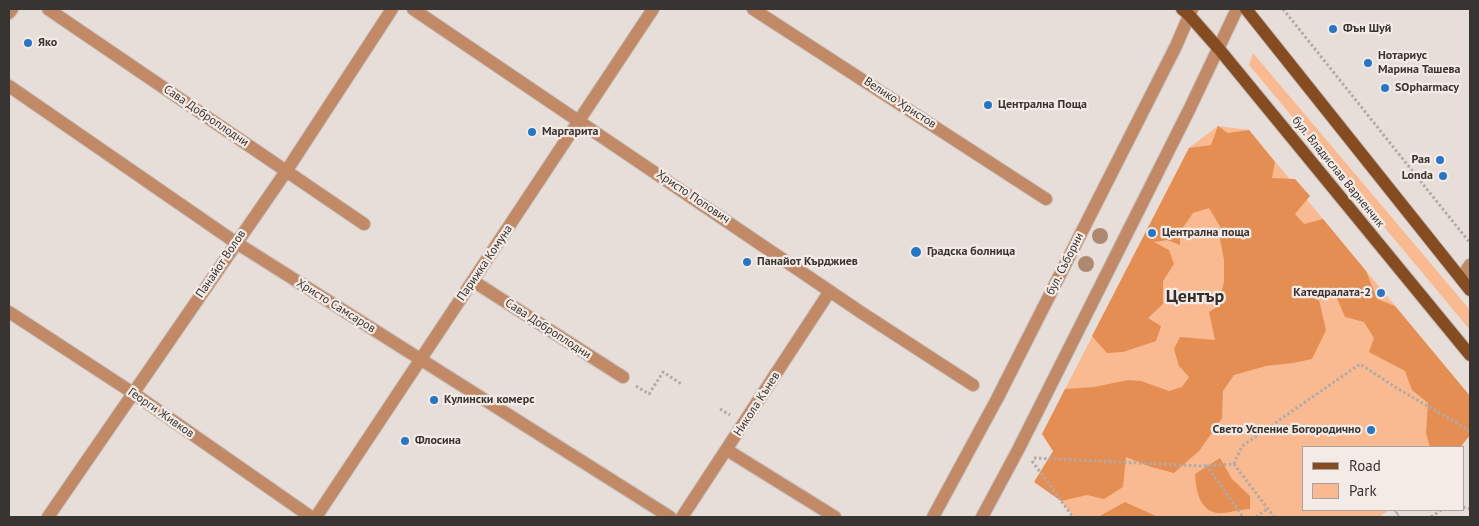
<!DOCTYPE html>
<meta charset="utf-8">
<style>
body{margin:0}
#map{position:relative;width:1479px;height:526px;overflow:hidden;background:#e7ded9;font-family:"PT Sans",sans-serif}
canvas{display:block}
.frame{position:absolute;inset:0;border:10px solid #383432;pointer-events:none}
.legend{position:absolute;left:1302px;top:446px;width:162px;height:65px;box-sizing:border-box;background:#f4ebe6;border:1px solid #a9a29e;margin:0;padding:6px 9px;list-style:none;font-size:15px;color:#383432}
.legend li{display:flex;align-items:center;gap:10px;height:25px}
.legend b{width:25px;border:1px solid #a9a29e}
</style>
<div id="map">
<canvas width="1479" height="526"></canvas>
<div class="frame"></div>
<ul class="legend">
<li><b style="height:6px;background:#854b21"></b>Road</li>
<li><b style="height:14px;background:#f9ba92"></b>Park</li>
</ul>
</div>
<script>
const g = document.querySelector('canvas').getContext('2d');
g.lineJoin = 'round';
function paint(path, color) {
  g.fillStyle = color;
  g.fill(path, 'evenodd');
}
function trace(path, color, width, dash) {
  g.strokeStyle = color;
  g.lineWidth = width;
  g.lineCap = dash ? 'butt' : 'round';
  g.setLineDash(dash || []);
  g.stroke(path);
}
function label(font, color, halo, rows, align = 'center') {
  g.font = font + ' "PT Sans",sans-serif';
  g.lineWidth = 4.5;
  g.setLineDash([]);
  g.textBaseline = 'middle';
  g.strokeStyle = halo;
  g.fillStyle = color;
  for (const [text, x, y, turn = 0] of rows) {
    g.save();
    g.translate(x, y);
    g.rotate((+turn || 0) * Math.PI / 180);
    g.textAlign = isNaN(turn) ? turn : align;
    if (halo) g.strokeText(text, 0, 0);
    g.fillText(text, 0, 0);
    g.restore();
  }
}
paint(new Path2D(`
 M1253 53 1470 310V330L1249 65Z
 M1218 126 1249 130 1470 396V435L1463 445 1464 481 1463 482V447H1303V510H1389L1379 517H1074L1042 477 1053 451 1042 434 1189 148Z`), '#f9ba92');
paint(new Path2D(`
 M1218 126 1228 133 1249 130 1275 162 1272 178 1295 179 1310 196 1295 214 1304 224 1323 219 1366 271 1377 299 1395 306 1470 396V435L1460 447H1430L1426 433 1428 403 1412 390 1405 371 1369 352 1374 338 1364 322 1345 317 1336 296 1319 300 1326 330 1312 359 1293 363 1266 366 1234 375 1223 391 1222 418 1200 450 1174 473 1151 467 1126 457 1123 487 1104 499 1087 495 1061 501 1034 482 1053 451 1042 434 1065 389 1094 387 1128 380 1141 381 1169 391 1182 387 1189 377 1179 366 1174 349 1180 337 1215 340 1209 312 1217 307 1224 282V260L1220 239 1221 228 1209 208 1193 213 1180 232V245L1167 240 1154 242 1169 250 1174 264 1163 281V304L1148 318 1161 326 1156 341 1123 352 1107 353 1092 336 1189 148 1211 145Z
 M1220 458 1232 479 1250 496V509C1241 509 1226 514 1218 513 1199 511 1196 489 1195 474Z
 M1125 502 1158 517H1098Z`), '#e48e53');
const minor = new Path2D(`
 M48 9 364 224
 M413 9 862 313 973 385
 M753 9 1046 199
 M9 86 235 242 670 517
 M1461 278 1470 265
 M473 281 623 377
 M9 312 133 393 311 517
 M727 450 835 517
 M48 517 287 170 392 9
 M316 517 653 9
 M682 517 830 291`);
const tertiary = new Path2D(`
 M9 13 12 9
 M933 517 997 399 1176 46 1192 9
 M982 517 1018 450 1189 110 1237 9`);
const primary = new Path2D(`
 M1182 9 1189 15 1219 49 1470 355
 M1246 9 1470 290`);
trace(minor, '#c4bcb8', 14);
trace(tertiary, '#c4bcb8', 14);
trace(primary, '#c4bcb8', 14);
trace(new Path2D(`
 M1283 9 1470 243
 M636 386 649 394 663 372 683 385
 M720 409 730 415
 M1034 458 1201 466 1234 464 1274 517
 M1032 461 1073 517
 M1234 464 1242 446 1360 364 1395 387 1470 431
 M1206 465 1243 517
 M1463 507 1470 509
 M1394 511 1396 510
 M1396 514 1398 512
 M1398 516 1399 515
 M1256 517 1267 509
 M1431 517 1441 510`), '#b1aaa6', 3, [2.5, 2.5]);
trace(minor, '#c18965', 12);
trace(tertiary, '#c18965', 12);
trace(primary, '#854b21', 12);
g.fillStyle = '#ad8970';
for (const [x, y] of [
 [1100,236],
 [1086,264]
]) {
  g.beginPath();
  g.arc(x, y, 8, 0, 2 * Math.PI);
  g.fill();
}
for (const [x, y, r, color] of [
 [1333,29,5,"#2776c5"],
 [28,43,5,"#2776c5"],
 [1368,63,5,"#2776c5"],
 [1385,88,5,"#2776c5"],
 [988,105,5,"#2776c5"],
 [532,132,5,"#2776c5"],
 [1440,160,5,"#2776c5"],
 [1443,176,5,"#2776c5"],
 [1152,233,5,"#2776c5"],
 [916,252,6,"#2776c5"],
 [747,262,5,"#2776c5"],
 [1381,293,5,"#2776c5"],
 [434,400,5,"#2776c5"],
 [1371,430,5,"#2776c5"],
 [405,441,5,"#2776c5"]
]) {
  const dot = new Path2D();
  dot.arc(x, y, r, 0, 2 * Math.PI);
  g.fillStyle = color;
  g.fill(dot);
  trace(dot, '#f4ebe6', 2);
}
label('bold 12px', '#383432', '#f4ebe6', [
 ["Фън Шуй",1343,29],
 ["Яко",38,43],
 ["Нотариус",1378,56],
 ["Марина Ташева",1378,70],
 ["SOpharmacy",1395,88],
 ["Централна Поща",998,105],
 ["Маргарита",542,132],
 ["Рая",1430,160,"right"],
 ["Londa",1433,176,"right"],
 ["Централна поща",1162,233],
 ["Градска болница",927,252],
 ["Панайот Кърджиев",757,262],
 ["Катедралата-2",1371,293,"right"],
 ["Кулински комерс",444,400],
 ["Свето Успение Богородично",1361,430,"right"],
 ["Флосина",415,441]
], 'left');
label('12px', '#383432', '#f4ebe6', [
 ["Велико Христов",900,103,33],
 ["Сава Доброплодни",206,116,34],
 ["бул. Владислав Варненчик",1338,172,51],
 ["Христо Попович",693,197,34],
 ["Парижка Комуна",485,263,-56],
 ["Панайот Волов",221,264,-56],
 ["бул. Съборни",1065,264,-63],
 ["Христо Самсаров",336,306,32],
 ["Сава Доброплодни",548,329,33],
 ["Никола Кънев",757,404,-57],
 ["Георги Живков",161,413,35]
]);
label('bold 18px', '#342e2a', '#f4ebe6', [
 ["Център",1195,297]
]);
</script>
